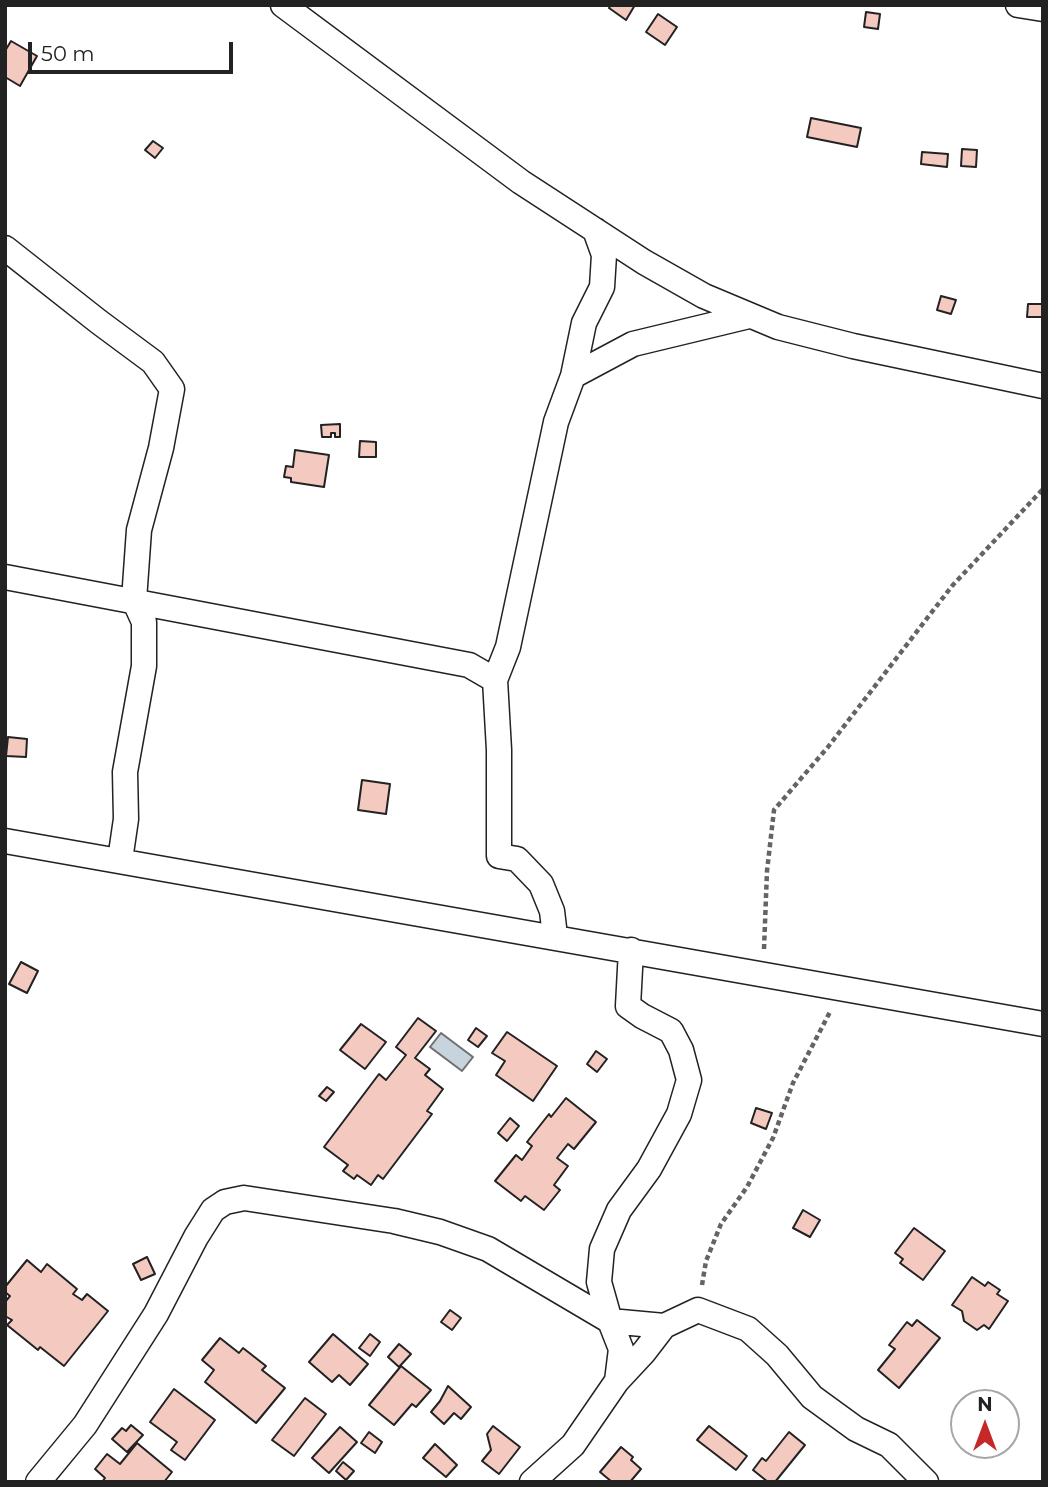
<!DOCTYPE html>
<style>
body{margin:0}
#map{position:relative;width:1048px;height:1487px;overflow:hidden;background:#fff;font-family:Montserrat,sans-serif}
canvas{display:block}
.frame{position:absolute;inset:0;border:7px solid #222;pointer-events:none}
.north{position:absolute;left:950px;top:1389px;width:70px;height:70px;box-sizing:border-box;background:#fff;border:2px solid #a7a7a7;border-radius:50%;rotate:0deg;font-size:19px;font-weight:700;line-height:28px;text-align:center;color:#222}
.north::after{content:'';display:block;margin:auto;width:24px;height:32px;background:#c62828;clip-path:polygon(50% 0,100% 100%,50% 72%,0 100%)}
.scale{position:absolute;left:28px;top:42px;width:205px;height:32px;box-sizing:border-box;border:4px solid #222;border-top:0;padding-left:9px;font-size:21px;line-height:24px;white-space:nowrap;color:#222;-webkit-text-stroke:5px #fff;paint-order:stroke}
</style>
<div id="map">
<canvas width="1048" height="1487"></canvas>
<div class="frame"></div>
<div class="north">N</div>
<div class="scale">50 m</div>
</div>
<script>
const g = document.querySelector('canvas').getContext('2d');
g.lineJoin = 'round';
function paint(path, color) {
  g.fillStyle = color;
  g.fill(path, 'evenodd');
}
function trace(path, color, width, dash) {
  g.strokeStyle = color;
  g.lineWidth = width;
  g.lineCap = dash ? 'butt' : 'round';
  g.setLineDash(dash || []);
  g.stroke(path);
}
const water = new Path2D(`
 M441 1033 473 1057 462 1071 430 1047Z`);
paint(water, '#c7d3dd');
trace(water, '#6f6f6f', 2);
const building = new Path2D(`
 M611 5H635L626 20 609 8Z
 M866 12 880 14 878 29 864 27Z
 M658 14 677 27 665 45 646 32Z
 M11 41 37 56 20 86 5 77V51Z
 M811 118 861 128 857 147 807 137Z
 M153 141 163 148 155 158 145 150Z
 M962 149 977 150 976 167 961 166Z
 M922 152 948 154 947 167 921 164Z
 M941 296 956 300 951 314 937 310Z
 M1028 304H1043V317H1027Z
 M340 424V437H335V433H331V437H322L321 425Z
 M360 441 376 442V457H359Z
 M295 450 329 455 324 487 291 482V478L284 477 286 466 293 467Z
 M8 737 27 739 26 757 6 756Z
 M362 780 390 784 386 814 358 810Z
 M21 962 38 971 27 993 9 984Z
 M418 1018 436 1031 415 1058 430 1069 425 1075 443 1089 427 1111 432 1114 383 1179 378 1175 371 1185 357 1175 354 1179 343 1171 348 1165 324 1147 379 1074 386 1080 406 1055 396 1047Z
 M361 1024 386 1042 365 1069 340 1050Z
 M476 1028 487 1036 478 1047 468 1040Z
 M507 1032 557 1066 533 1101 496 1075 505 1061 492 1053Z
 M596 1051 607 1059 597 1072 587 1064Z
 M327 1087 334 1092 326 1101 319 1096Z
 M566 1098 596 1122 574 1149 568 1144 557 1158 568 1166 554 1185 560 1190 544 1210 525 1196 521 1201 495 1181 516 1155 522 1160 532 1146 527 1142 549 1114 551 1117Z
 M756 1108 772 1113 766 1129 751 1123Z
 M510 1118 519 1126 507 1141 498 1133Z
 M803 1210 820 1220 810 1237 793 1228Z
 M914 1228 945 1251 923 1280 900 1263 903 1259 895 1253Z
 M147 1257 155 1274 141 1280 133 1264Z
 M27 1260 41 1272 47 1264 77 1289 73 1294 82 1300 87 1294 108 1311 64 1366 40 1347 38 1350 7 1325 12 1320 5 1316V1302L10 1296 5 1292V1287Z
 M972 1277 985 1286 988 1282 1000 1290 997 1294 1008 1301 989 1329 984 1325 977 1330 964 1321 962 1311 952 1305Z
 M450 1310 461 1318 452 1330 441 1322Z
 M917 1320 940 1338 899 1388 878 1370 895 1349 889 1345 907 1322 912 1326Z
 M333 1334 368 1364 350 1385 339 1375 332 1382 309 1362Z
 M370 1334 380 1342 370 1356 359 1348Z
 M220 1338 239 1353 243 1348 266 1366 262 1370 285 1388 256 1423 205 1382 214 1370 202 1360Z
 M399 1344 411 1354 399 1367 388 1357Z
 M401 1366 431 1390 416 1407 412 1404 394 1425 369 1405Z
 M448 1386 471 1407 461 1419 454 1413 444 1424 431 1412 440 1401Z
 M174 1389 215 1420 185 1460 171 1450 177 1442 150 1422Z
 M305 1398 326 1414 294 1456 272 1440Z
 M131 1425 143 1435 127 1452 112 1439 122 1428 126 1431Z
 M493 1426 520 1447 499 1474 482 1461 491 1450 487 1434Z
 M709 1426 747 1456 736 1470 697 1440Z
 M340 1427 357 1442 329 1473 312 1458Z
 M369 1432 382 1442 375 1453 361 1443Z
 M789 1432 805 1445 775 1482H768L753 1470 762 1458 766 1461Z
 M137 1443 172 1472 164 1482H102L105 1478 95 1469 107 1454 120 1464Z
 M435 1444 457 1465 446 1477 423 1458Z
 M621 1447 633 1457 631 1460 641 1469 630 1482H612L600 1472Z
 M343 1462 354 1471 346 1480 336 1471Z`);
paint(building, '#f3c9c0');
trace(building, '#222', 2);
const street = new Path2D(`
 M283 5 521 182 644 262 704 296 778 327 853 346 1043 386
 M1018 5 1043 9
 M5 248 99 322 153 362 172 389 161 448 139 530 134 600 144 622V666L125 772 126 819 120 860
 M573 376 584 323 602 287 604 255 595 230
 M5 577 469 665 495 680 508 647 556 422 573 376 633 344 749 316
 M495 680 499 750V856L517 859 541 884 552 911 555 936
 M5 841 1043 1024
 M631 950 628 1006 642 1016 671 1031 681 1050 689 1080 679 1114 649 1169 619 1210 602 1249 599 1282 610 1321 664 1326
 M38 1482 85 1425 156 1314 196 1237 213 1210 225 1202 244 1198 394 1221 440 1232 488 1249 610 1321 621 1349 617 1381
 M532 1482 573 1445 617 1381 644 1352 664 1326 698 1310 748 1329 777 1355 812 1397 856 1429 889 1445 926 1482`);
trace(street, '#222', 27);
trace(new Path2D(`
 M764 949 767 871 774 810 828 747 952 586 1043 489
 M702 1285 706 1261 721 1224 747 1187 773 1138 793 1083 831 1010`), '#646464', 4.5, [5, 3.5]);
trace(street, '#fff', 24);
</script>
